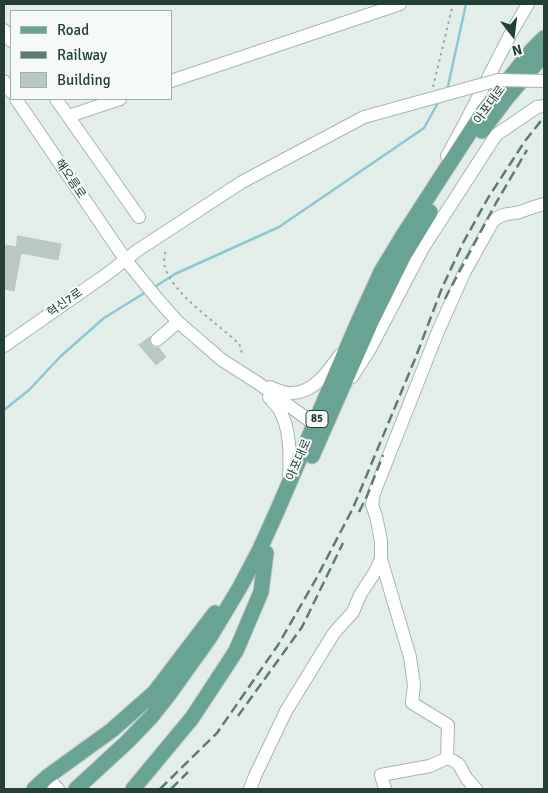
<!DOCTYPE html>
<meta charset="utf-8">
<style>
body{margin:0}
#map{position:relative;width:548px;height:793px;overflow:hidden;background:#e4eee9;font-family:Signika,sans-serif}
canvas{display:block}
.frame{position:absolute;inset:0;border:5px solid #233f37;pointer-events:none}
.legend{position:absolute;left:10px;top:10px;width:162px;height:90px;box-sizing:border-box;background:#f5faf7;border:1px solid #a1afaa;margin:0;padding:6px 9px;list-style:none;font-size:15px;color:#233f37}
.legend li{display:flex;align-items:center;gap:10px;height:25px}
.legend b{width:25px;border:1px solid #a1afaa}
.north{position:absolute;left:488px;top:10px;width:50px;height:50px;-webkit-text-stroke:4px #f5faf7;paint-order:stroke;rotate:165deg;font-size:14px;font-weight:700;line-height:20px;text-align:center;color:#233f37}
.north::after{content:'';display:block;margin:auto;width:18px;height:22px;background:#233f37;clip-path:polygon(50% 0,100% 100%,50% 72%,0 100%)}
</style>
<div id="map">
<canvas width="548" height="793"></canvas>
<div class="frame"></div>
<ul class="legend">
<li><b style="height:6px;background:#69a393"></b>Road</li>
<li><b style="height:6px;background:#5e7b73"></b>Railway</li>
<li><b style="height:14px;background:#b9c8c2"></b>Building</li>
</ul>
<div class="north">N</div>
</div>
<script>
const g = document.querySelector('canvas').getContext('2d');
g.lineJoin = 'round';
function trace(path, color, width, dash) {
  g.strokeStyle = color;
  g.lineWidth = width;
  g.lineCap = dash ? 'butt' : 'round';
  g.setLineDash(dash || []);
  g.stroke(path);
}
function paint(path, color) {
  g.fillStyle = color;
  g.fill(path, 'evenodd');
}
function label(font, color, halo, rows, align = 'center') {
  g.font = font + ' Signika,"Noto Sans KR",sans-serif';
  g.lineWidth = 4;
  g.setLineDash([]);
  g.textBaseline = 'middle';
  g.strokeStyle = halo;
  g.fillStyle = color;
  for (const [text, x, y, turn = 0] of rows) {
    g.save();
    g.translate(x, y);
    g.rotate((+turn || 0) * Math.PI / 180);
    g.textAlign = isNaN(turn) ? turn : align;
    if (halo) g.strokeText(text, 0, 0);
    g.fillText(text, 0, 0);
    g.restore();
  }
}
trace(new Path2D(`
 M446 90 448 86 466 4
 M153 288 175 274 279 227 424 128 439 101
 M4 410 29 390 61 356 104 318 146 292`), '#8cc8d2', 2.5);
const building = new Path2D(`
 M18 236 61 244 58 260 21 253 14 291 4 289V257L6 245 16 247Z
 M150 337 149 341 151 345 155 348H159L166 357 156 365 139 345Z`);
paint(building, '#b9c8c2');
trace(building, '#b6c7c0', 1);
const minor = new Path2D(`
 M4 30 11 41
 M4 81 11 92
 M171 81 400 4
 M16 99 125 259 160 302 178 322 222 360 258 383 321 429
 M56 99 139 217
 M69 116 120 99
 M447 156 467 119 511 33 528 4
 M157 340 178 322
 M4 346 107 274 138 250 242 182 364 117
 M352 377 370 349 423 248 496 135 537 107 544 106
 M270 387C277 390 285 394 293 393 315 392 328 371 340 355
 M269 397C272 401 276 405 279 409 291 428 290 458 289 479
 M381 559 410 657 414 685 412 703 448 725 447 758 430 766 381 775 385 789
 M447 758C463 764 459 767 467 779 470 782 473 786 476 789
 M47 777 58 789
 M250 789 255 776 286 711 334 633 353 612 360 595 375 572 381 559V541L376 516 372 505 374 493 439 329 465 271 493 221C504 212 508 215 520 212 528 209 536 206 544 204`);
const major = new Path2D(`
 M482 131 506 99 544 54
 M312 456 371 322 404 255 430 212
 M34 789 47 777 112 730 154 693 215 613
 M76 789 127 742 152 716 170 693 210 637 240 587 259 551 278 509 359 320 381 272 404 234 483 112 532 50 544 38
 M133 789 192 718 236 651 261 592 266 553`);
trace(minor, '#a6b6b0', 14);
trace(major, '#c1c9c7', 17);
trace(new Path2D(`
 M433 87 453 4
 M165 252C165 257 163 263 165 267 173 295 219 324 239 344L242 350 240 354`), '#84b1a3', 2, [2.5, 4]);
trace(minor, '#fff', 12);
trace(major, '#69a393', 15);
trace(new Path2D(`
 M445 299 449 291 496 203 527 150
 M359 512 367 496 383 455
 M238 716 302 627 343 543
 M160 789 217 733 278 645 316 579 353 508 415 359 442 288 463 243 488 198 525 141 544 117
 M171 789 188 772`), '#5e7b73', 2.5, [10, 5]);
const minorBridge = new Path2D(`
 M364 117 498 80 544 81`);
trace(minorBridge, '#a6b6b0', 14, []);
trace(minorBridge, '#fff', 12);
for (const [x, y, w] of [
 [317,419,22]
]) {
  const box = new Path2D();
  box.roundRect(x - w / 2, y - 8.5, w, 17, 4);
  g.fillStyle = '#f5faf7';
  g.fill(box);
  trace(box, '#233f37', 1);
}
label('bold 11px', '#233f37', null, [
 ["85",317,419]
]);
label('12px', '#233f37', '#f5faf7', [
 ["아포대로",490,105,-54],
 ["해오름로",70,179,56],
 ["혁신7로",65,303,-35],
 ["아포대로",299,460,-66]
]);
</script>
